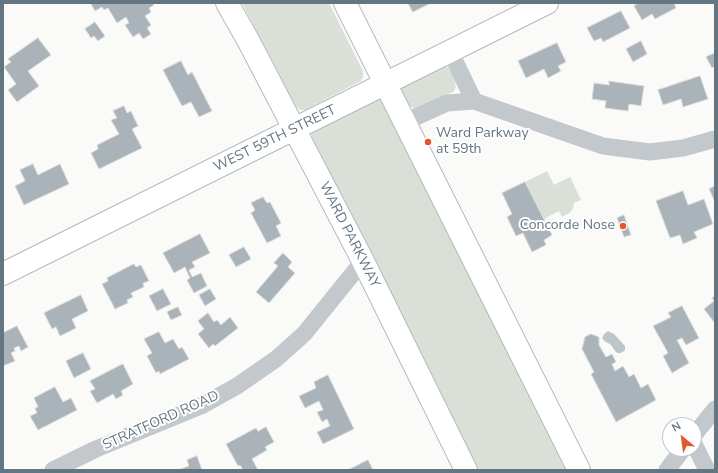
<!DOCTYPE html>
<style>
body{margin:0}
#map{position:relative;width:718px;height:473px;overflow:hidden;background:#fafaf8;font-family:"Nunito Sans",sans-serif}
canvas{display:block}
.frame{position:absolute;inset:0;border:4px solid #657683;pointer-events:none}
.north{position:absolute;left:662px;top:417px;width:40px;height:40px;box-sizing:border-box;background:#fff;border:1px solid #c1c8cd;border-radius:50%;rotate:331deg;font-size:11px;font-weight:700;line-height:16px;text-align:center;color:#657683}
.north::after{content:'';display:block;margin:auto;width:14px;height:18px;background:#e4572e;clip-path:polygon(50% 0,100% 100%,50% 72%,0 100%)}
</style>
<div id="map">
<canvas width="718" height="473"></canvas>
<div class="frame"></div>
<div class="north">N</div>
</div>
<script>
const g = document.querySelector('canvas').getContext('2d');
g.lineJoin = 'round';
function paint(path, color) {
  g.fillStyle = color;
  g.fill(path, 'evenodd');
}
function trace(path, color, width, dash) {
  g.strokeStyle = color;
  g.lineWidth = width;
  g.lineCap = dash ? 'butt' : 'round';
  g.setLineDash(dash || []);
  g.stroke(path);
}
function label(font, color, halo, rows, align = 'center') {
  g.font = font + ' "Nunito Sans",sans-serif';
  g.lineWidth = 4;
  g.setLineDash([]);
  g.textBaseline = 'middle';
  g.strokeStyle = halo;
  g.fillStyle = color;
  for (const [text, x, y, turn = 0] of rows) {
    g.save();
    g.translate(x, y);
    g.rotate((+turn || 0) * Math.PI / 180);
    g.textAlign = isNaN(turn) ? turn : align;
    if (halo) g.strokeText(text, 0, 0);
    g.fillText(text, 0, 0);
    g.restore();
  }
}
paint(new Path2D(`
 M242 3H329L363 71V77L361 81 305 110H300L296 106 291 97Z
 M440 66 447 67 453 74 456 87 453 92 415 109C406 105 400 95 400 85Z
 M375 99 380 100 385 106 566 470H476L312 137 311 132Z
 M547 171 554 185 570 177 581 200 574 203C573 212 569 213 562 217L559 211 544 219 525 182Z`), '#dadfd7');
paint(new Path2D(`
 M608 331 614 334 625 346V350C616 358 615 349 610 344 606 342 605 342 602 338L604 334Z`), '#bbc7cb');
const building = new Path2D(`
 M92 3H152L154 5 149 8 151 12 145 16 151 25 147 28 151 34 143 39 139 33 133 37 125 25 129 23 126 17 117 23 108 8 104 10 102 7 95 11 91 4Z
 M408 3H431L413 12Z
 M639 3H674L676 8 655 19 652 14 642 20 634 6Z
 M621 11 630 28 603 42 601 38 594 41 587 28Z
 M95 22 105 36 98 41 94 36 91 38 85 29Z
 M38 38 51 55 28 71 39 86 17 102 8 90 16 84 4 67 11 62 8 59Z
 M641 41 647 54 633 62 626 49Z
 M557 43 566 62 558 66 561 71 548 78 544 69 526 78 518 61Z
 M715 53V66L712 68 706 57Z
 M181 61 188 75 192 72 212 111 199 117 191 102 182 106 163 70Z
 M700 76 708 99 683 107 681 99 663 105 658 90Z
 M609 81 644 86 641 106 629 104 628 111 605 108 606 101 592 99 594 83 609 85Z
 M124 106 127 113 131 111 138 126 132 129 142 148 99 169 91 153 98 149 97 145 119 134 111 120 117 118 113 111Z
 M33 164 38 175 60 164 69 184 24 205 15 186 25 181 20 170Z
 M525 182 552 235 544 240 546 245 532 252 523 233 516 236 507 217 512 214 502 193Z
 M715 186V202L709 189Z
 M683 191 688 205 704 199 713 224 694 232 697 238 683 244 680 235 670 238 656 201Z
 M263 197 267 203 270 202 281 223 276 226 281 236 267 243 251 213 255 210 251 203Z
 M624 215 631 235 624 237 617 218Z
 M200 234 210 253 192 262 195 267 189 270 192 277 201 273 207 286 194 293 187 280 190 278 185 267 174 273 163 253Z
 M244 247 251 259 236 267 229 255Z
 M283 253 292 262 288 267 295 273 269 303 256 292 278 266 274 263Z
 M134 264 136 267 141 265 149 281 143 283 144 287 131 293 133 297 127 300 128 303 115 309 102 284 108 281 107 278Z
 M163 289 171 304 157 311 149 296Z
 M210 289 216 299 205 306 199 295Z
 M81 295 88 311 72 319 76 328 60 336 56 327 52 329 44 313Z
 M715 296V321L714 322 704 309 714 301 712 298Z
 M682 306 699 338 686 345 682 338 677 340 689 363 672 373 663 356 668 353 653 326 671 317 668 313Z
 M178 307 182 315 171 320 167 312Z
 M208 313 214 322 217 320 221 325 230 317 238 328 215 346 213 344 209 348 198 334 204 329 198 321Z
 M17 326 28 347 21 351 19 346 14 348 15 351 11 353 15 361 3 366V333Z
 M159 332 165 343 173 339 179 349 182 347 189 359 160 374 159 371 156 373 147 356 152 353 144 339Z
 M591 334 599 337V345L606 357 612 354 616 362 612 364 615 371 623 366 629 377 634 374 641 388 648 384 656 400 616 422 591 374 594 372 582 349 585 337Z
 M83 353 91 369 74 378 66 361Z
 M123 364 133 384 121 391 123 395 116 399 113 394 97 403 90 391 95 389 90 381Z
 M328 375 354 429 323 444 317 432 330 426 327 419 322 422 317 412 323 410 319 401 305 408 299 396 316 388 314 382Z
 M55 387 63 402 71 398 77 410 38 430 30 416 37 413 35 408 38 407 34 398Z
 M266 427 274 442 265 447 267 450 252 459 258 470H243L240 465 238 466 226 444 256 428 258 431Z
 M197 456 202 470H178L189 466 187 460Z
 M368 460 373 470H348Z`);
paint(building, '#aab3b9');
trace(building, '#dcdcda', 1);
const secondary = new Path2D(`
 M3 274 547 3`);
const primary = new Path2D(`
 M227 3 248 40 363 261 466 470
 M345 3 579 470`);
trace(secondary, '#b3babf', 24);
trace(primary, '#b5babe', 24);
trace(new Path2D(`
 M450 51 474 101
 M405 122 447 103 474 101 603 146 650 152 683 148 715 139
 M694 435 715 409
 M694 444 707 470
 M53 470 96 449 201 406 237 386 276 359 304 334 363 261
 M667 470 683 449`), '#c3c8cc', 17);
trace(secondary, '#fff', 22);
trace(primary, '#fff', 22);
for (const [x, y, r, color] of [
 [428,142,4,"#e4572e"],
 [623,226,4,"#e4572e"]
]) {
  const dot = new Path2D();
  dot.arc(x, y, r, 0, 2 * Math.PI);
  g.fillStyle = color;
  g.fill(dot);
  trace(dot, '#fff', 1.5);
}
label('14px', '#657683', '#fff', [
 ["Ward Parkway",436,134],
 ["at 59th",436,150],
 ["Concorde Nose",615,226,"right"]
], 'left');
label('14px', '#657683', '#fff', [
 ["WEST 59TH STREET",275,139,-26],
 ["WARD PARKWAY",349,235,63],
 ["STRATFORD ROAD",161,421,-24]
]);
</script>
